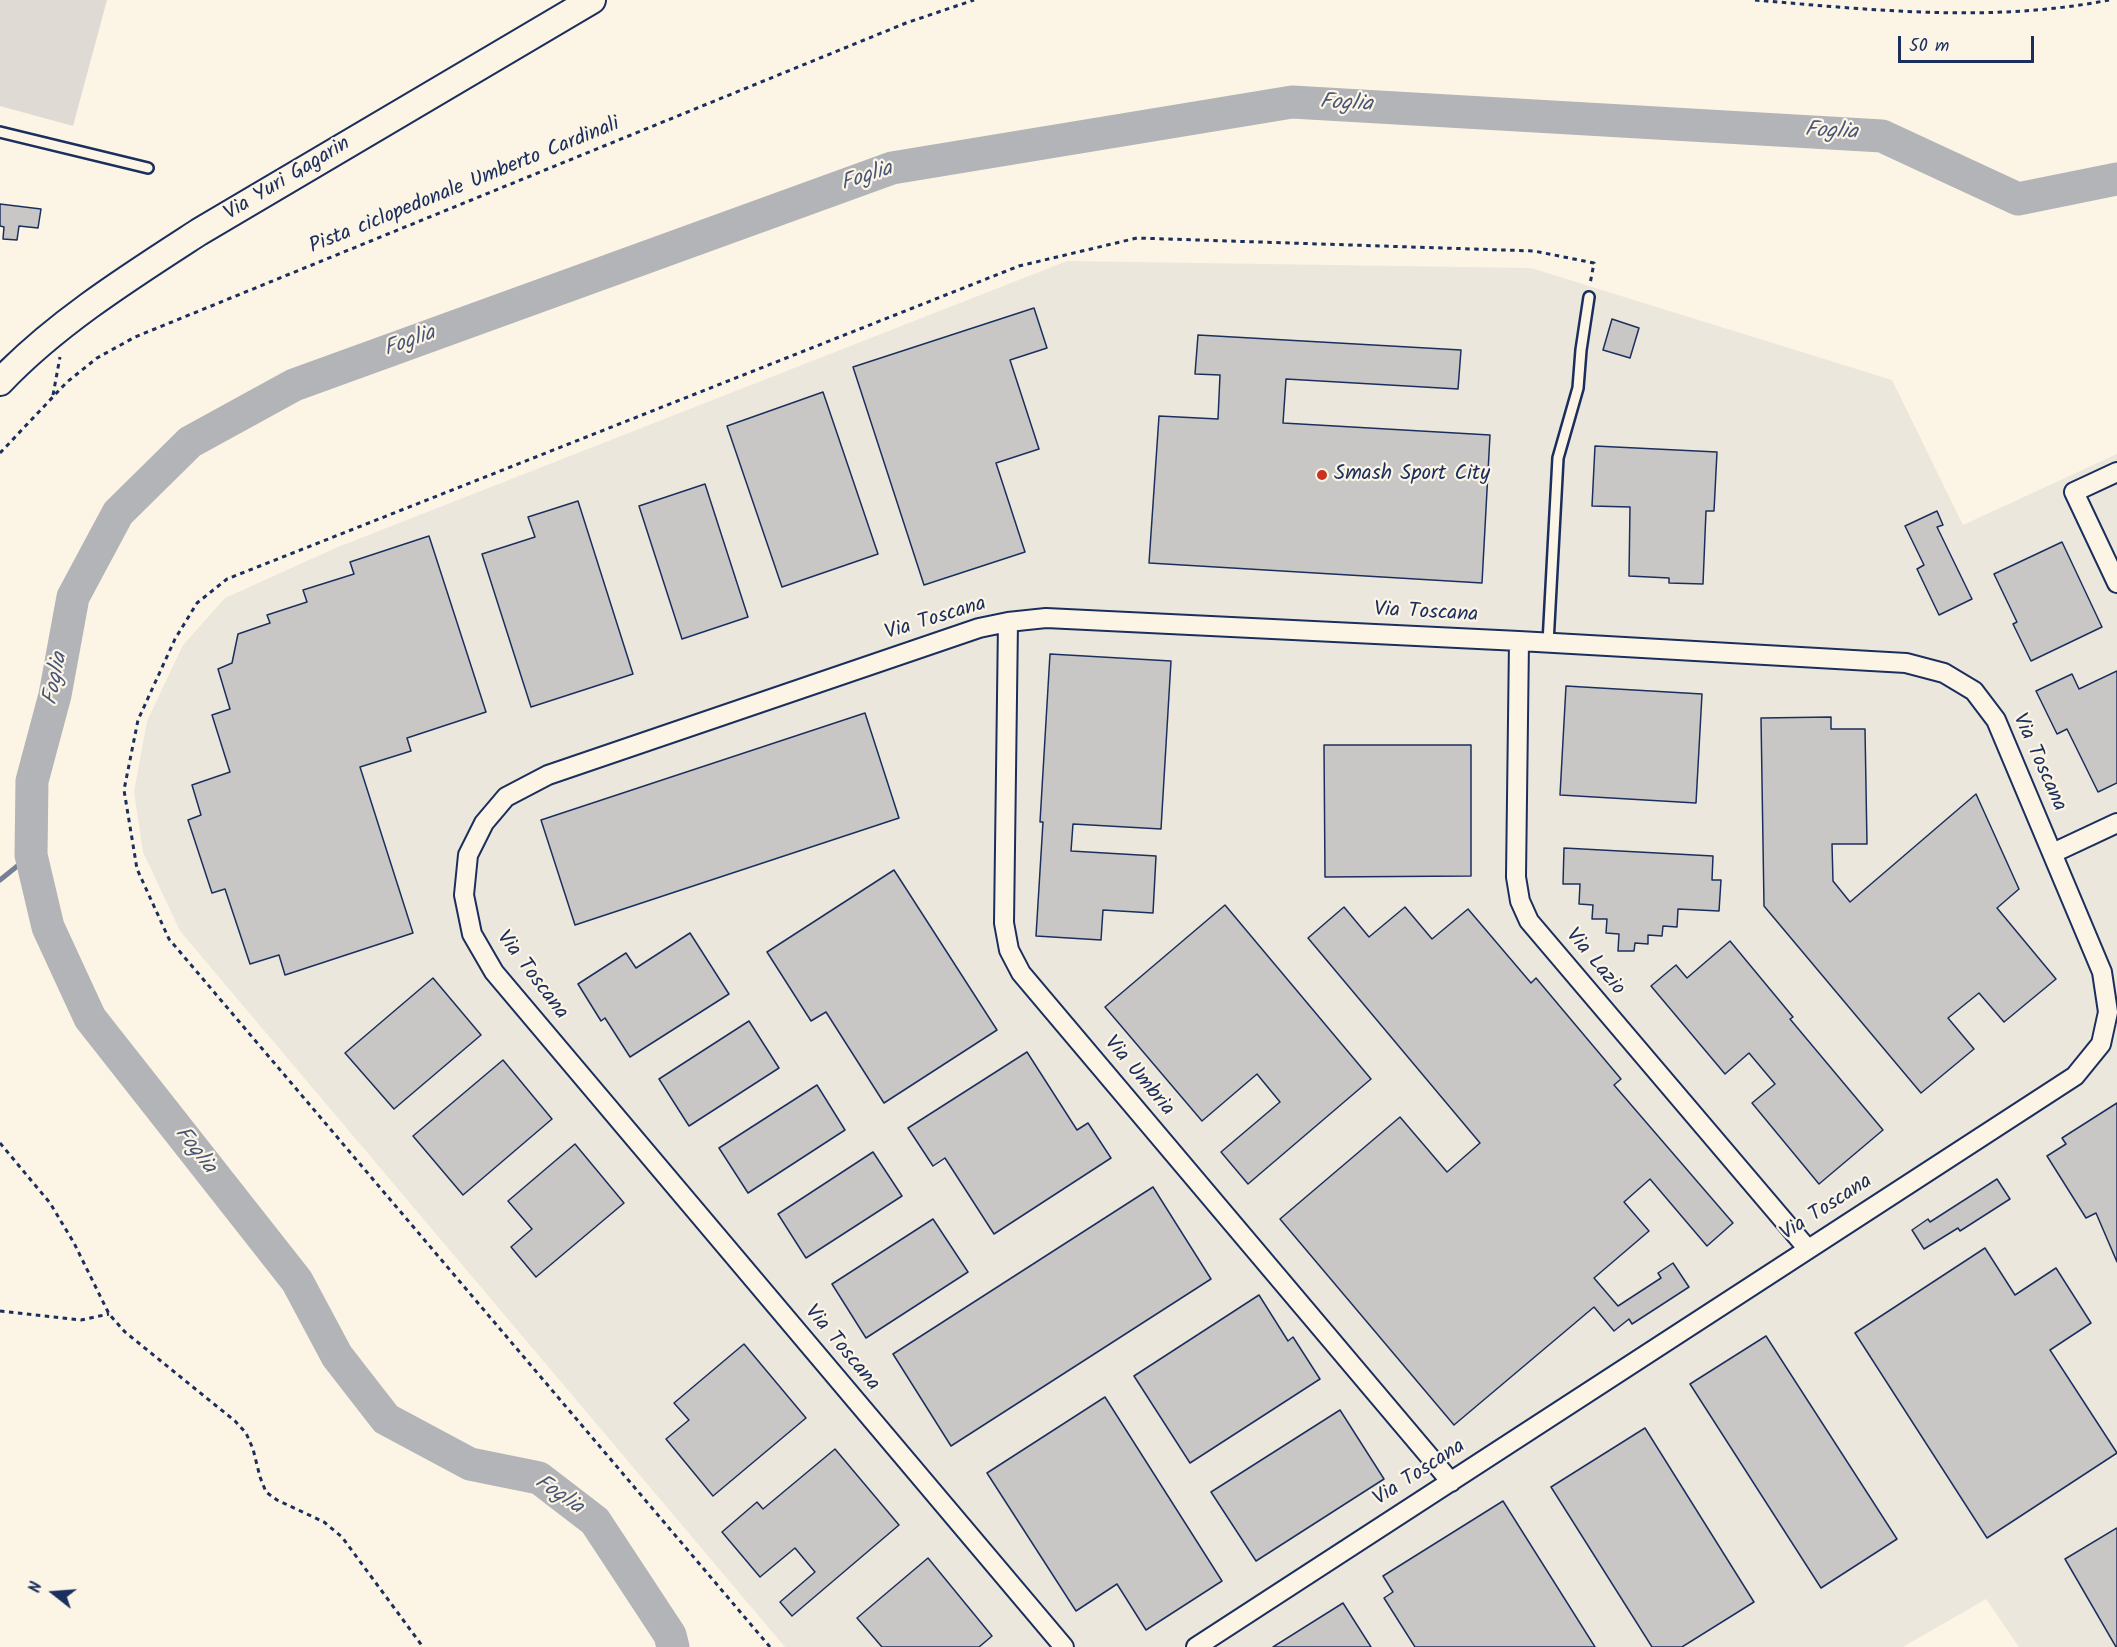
<!DOCTYPE html>
<style>
body{margin:0}
#map{position:relative;width:2117px;height:1647px;overflow:hidden;background:#fcf5e5;font-family:Kalam,sans-serif}
canvas{display:block}
.north{position:absolute;left:24px;top:1563px;width:60px;height:60px;-webkit-text-stroke:4px #fcf5e5;paint-order:stroke;rotate:287deg;font-size:16px;font-weight:700;line-height:24px;text-align:center;color:#1b2f5e}
.north::after{content:'';display:block;margin:auto;width:21px;height:27px;background:#1b2f5e;clip-path:polygon(50% 0,100% 100%,50% 72%,0 100%)}
.scale{position:absolute;left:1898px;top:36px;width:136px;height:27px;box-sizing:border-box;border:3px solid #1b2f5e;border-top:0;padding-left:8px;font-size:18px;line-height:21px;white-space:nowrap;color:#1b2f5e;-webkit-text-stroke:4px #fcf5e5;paint-order:stroke}
</style>
<div id="map">
<canvas width="2117" height="1647"></canvas>
<div class="north">N</div>
<div class="scale">50 m</div>
</div>
<script>
const g = document.querySelector('canvas').getContext('2d');
g.lineJoin = 'round';
function paint(path, color) {
  g.fillStyle = color;
  g.fill(path, 'evenodd');
}
function trace(path, color, width, dash) {
  g.strokeStyle = color;
  g.lineWidth = width;
  g.lineCap = dash ? 'butt' : 'round';
  g.setLineDash(dash || []);
  g.stroke(path);
}
function label(font, color, halo, rows, align = 'center') {
  g.font = font + ' Kalam,sans-serif';
  g.lineWidth = 4.5;
  g.setLineDash([]);
  g.textBaseline = 'middle';
  g.strokeStyle = halo;
  g.fillStyle = color;
  for (const [text, x, y, turn = 0] of rows) {
    g.save();
    g.translate(x, y);
    g.rotate((+turn || 0) * Math.PI / 180);
    g.textAlign = isNaN(turn) ? turn : align;
    if (halo) g.strokeText(text, 0, 0);
    g.fillText(text, 0, 0);
    g.restore();
  }
}
paint(new Path2D(`
 M1067 261 1531 268 1892 380 1963 525 2117 454V1647H2019L1986 1599 1903 1647H785L180 931 143 852 134 792 147 721 183 645 225 598 338 547Z`), '#ece7dc');
paint(new Path2D(`
 M0 0H107L73 126 0 106Z`), '#dfdbd4');
trace(new Path2D(`
 M0 880 31 855`), '#767f94', 5);
trace(new Path2D(`
 M673 1647 670 1635 595 1521 539 1478 470 1464 386 1419 337 1356 297 1281 90 1018 48 927 31 855 32 781 55 695 73 597 118 513 190 442 294 385 892 168 1292 102 1882 136 2018 199 2117 179`), '#b2b4b8', 33);
const building = new Path2D(`
 M0 204 41 209 38 228 19 226 17 240 3 239 4 227 0 226Z
 M1034 308 1047 348 1010 360 1039 449 996 463 1025 552 924 585 853 367Z
 M1612 319 1639 328 1630 358 1603 350Z
 M1198 335 1461 350 1458 389 1286 379 1283 423 1490 435 1482 583 1149 563 1159 416 1218 419 1220 375 1195 374Z
 M823 392 878 554 782 587 727 426Z
 M1595 446 1717 452 1714 511H1706L1703 584 1669 583V578L1629 576 1630 507 1592 506Z
 M705 484 748 617 682 639 639 506Z
 M578 501 633 674 531 707 482 554 535 537 528 517Z
 M1937 511 1943 525 1937 527 1972 599 1939 615 1917 569 1924 565 1905 526Z
 M429 536 486 712 407 738 411 751 360 767 413 933 285 975 279 955 250 964 225 889 212 893 188 820 201 815 192 785 230 772 212 715 230 709 218 669 232 663 238 634 270 623 267 615 307 602 303 590 354 574 350 562Z
 M2062 542 2102 627 2031 661 2013 624 2017 622 1994 574Z
 M1050 654 1171 661 1161 829 1073 824 1071 851 1156 856 1153 913 1103 910 1101 940 1036 936 1043 822H1040Z
 M2117 671V783L2098 792 2067 729 2057 734 2036 691 2072 674 2079 689Z
 M1566 686 1702 694 1696 803 1560 795Z
 M865 713 899 818 575 925 541 820Z
 M1831 717V729H1865L1867 844H1832L1833 881 1850 902 1976 794 2019 889 1997 908 2056 979 2004 1022 1979 993 1948 1018 1974 1049 1921 1093 1764 906 1761 718Z
 M1324 745H1471V876L1325 877Z
 M1564 848 1713 856 1712 880H1721L1719 911 1678 909 1677 927 1663 926 1662 936 1648 935V944L1635 943 1634 951H1618L1619 934 1606 933 1607 919H1592L1593 905 1579 904 1580 884H1563Z
 M894 870 997 1030 884 1103 826 1012 811 1021 767 952Z
 M1225 905 1371 1079 1248 1184 1221 1152 1280 1102 1257 1074 1202 1121 1105 1007Z
 M1344 907 1369 937 1405 907 1432 939 1468 909 1531 983 1536 978 1621 1079 1614 1085 1733 1223 1707 1246 1650 1179 1624 1202 1649 1231 1594 1278 1618 1306 1661 1278 1658 1273 1673 1263 1689 1287 1632 1324 1629 1319 1614 1331 1594 1307 1454 1425 1280 1219 1400 1117 1447 1172 1480 1143 1308 938Z
 M690 933 729 994 630 1057 605 1018 601 1021 578 984 626 953 636 968Z
 M1730 941 1793 1017 1790 1019 1883 1130 1819 1184 1752 1103 1775 1084 1749 1053 1725 1074 1651 986 1676 965 1687 978Z
 M433 978 481 1035 394 1109 345 1053Z
 M749 1021 779 1068 689 1126 659 1079Z
 M1027 1052 1077 1130 1088 1123 1111 1158 994 1234 945 1158 933 1166 908 1128Z
 M503 1060 552 1119 463 1195 413 1136Z
 M817 1085 845 1130 748 1193 719 1148Z
 M2117 1103V1262L2096 1213 2086 1218 2047 1156 2066 1144 2062 1138Z
 M575 1144 624 1203 536 1277 511 1247 532 1229 508 1201Z
 M873 1152 902 1196 806 1258 778 1214Z
 M1997 1179 2010 1199 1960 1231 1958 1228 1924 1249 1912 1230 1928 1219 1930 1222Z
 M1153 1187 1211 1279 951 1446 893 1354Z
 M933 1219 968 1272 866 1338 832 1284Z
 M1985 1248 2015 1295 2056 1268 2091 1323 2050 1350 2117 1453 1987 1538 1855 1333Z
 M1259 1295 1288 1341 1293 1337 1320 1379 1190 1463 1134 1376Z
 M1766 1336 1897 1539 1821 1588 1690 1384Z
 M744 1344 806 1418 713 1496 666 1439 689 1420 674 1403Z
 M1105 1397 1222 1581 1146 1630 1117 1584 1076 1611 987 1473Z
 M1340 1410 1384 1479 1256 1561 1211 1492Z
 M1645 1428 1754 1602 1682 1647H1652L1551 1487Z
 M835 1449 899 1525 792 1616 780 1602 815 1572 795 1548 760 1577 722 1532 757 1502 763 1509Z
 M1503 1501 1595 1647H1415L1384 1598 1393 1592 1383 1576Z
 M2117 1528V1647H2116L2065 1559Z
 M928 1558 992 1636 979 1647H882L857 1618Z
 M1343 1603 1371 1647H1273Z`);
paint(building, '#c8c7c6');
trace(building, '#1b2f5e', 1.5);
const lane = new Path2D(`
 M0 132 148 168
 M1548 643 1558 458 1578 388 1581 350 1589 297`);
const street = new Path2D(`
 M2117 472 2074 492 2117 583
 M1008 622 1004 923 1009 950 1021 973 1451 1482
 M1519 641 1516 877 1520 901 1529 921 1807 1248
 M2053 853 2117 823
 M1064 1647 494 972 472 934 464 895 468 855 484 823 506 797 548 775 979 628 1008 622 1046 618 1519 641 1906 663 1944 673 1974 691 1996 720 2102 972 2108 1012 2101 1044 2075 1076 1196 1647`);
const secondary = new Path2D(`
 M0 382C56 323 131 276 199 232L592 0`);
trace(lane, '#1b2f5e', 14);
trace(street, '#1b2f5e', 22);
trace(secondary, '#1b2f5e', 30);
trace(new Path2D(`
 M1755 0C1872 10 1993 23 2109 0
 M53 395 60 357
 M0 453 67 382 97 358 135 337 906 23 974 0
 M0 1143 50 1203 74 1243 109 1314 125 1332 235 1421 246 1433 253 1449 260 1477 266 1492 277 1500 324 1522 342 1537 423 1647
 M0 1311 81 1320 109 1314
 M770 1647 169 939 137 869 124 790 138 720 175 639 197 603 227 579 1019 266 1137 238 1534 251 1594 263 1590 284`), '#1b2f5e', 3, [4.5, 4.5]);
trace(lane, '#fcf5e5', 9);
trace(street, '#fcf5e5', 18);
trace(secondary, '#fcf5e5', 26);
for (const [x, y, r, color] of [
 [1322,475,6,"#c8321e"]
]) {
  const dot = new Path2D();
  dot.arc(x, y, r, 0, 2 * Math.PI);
  g.fillStyle = color;
  g.fill(dot);
  trace(dot, '#fcf5e5', 2);
}
label('21px', '#1b2f5e', '#fcf5e5', [
 ["Via Yuri Gagarin",288,180,-31],
 ["Pista ciclopedonale Umberto Cardinali",465,187,-22],
 ["Via Toscana",1426,614,3],
 ["Via Toscana",936,620,-17],
 ["Via Toscana",2038,763,66],
 ["Via Lazio",1594,963,50],
 ["Via Toscana",531,976,53],
 ["Via Umbria",1138,1077,50],
 ["Via Toscana",1827,1209,-33],
 ["Via Toscana",841,1349,50],
 ["Via Toscana",1420,1474,-33]
]);
label('21px', '#1b2f5e', '#fcf5e5', [
 ["Smash Sport City",1334,475]
], 'left');
label('italic 22px', '#485779', '#fcf5e5', [
 ["Foglia",1346,105,3],
 ["Foglia",1831,133,3],
 ["Foglia",867,178,-18],
 ["Foglia",410,343,-20],
 ["Foglia",57,679,-79],
 ["Foglia",194,1151,52],
 ["Foglia",558,1496,34]
]);
</script>
